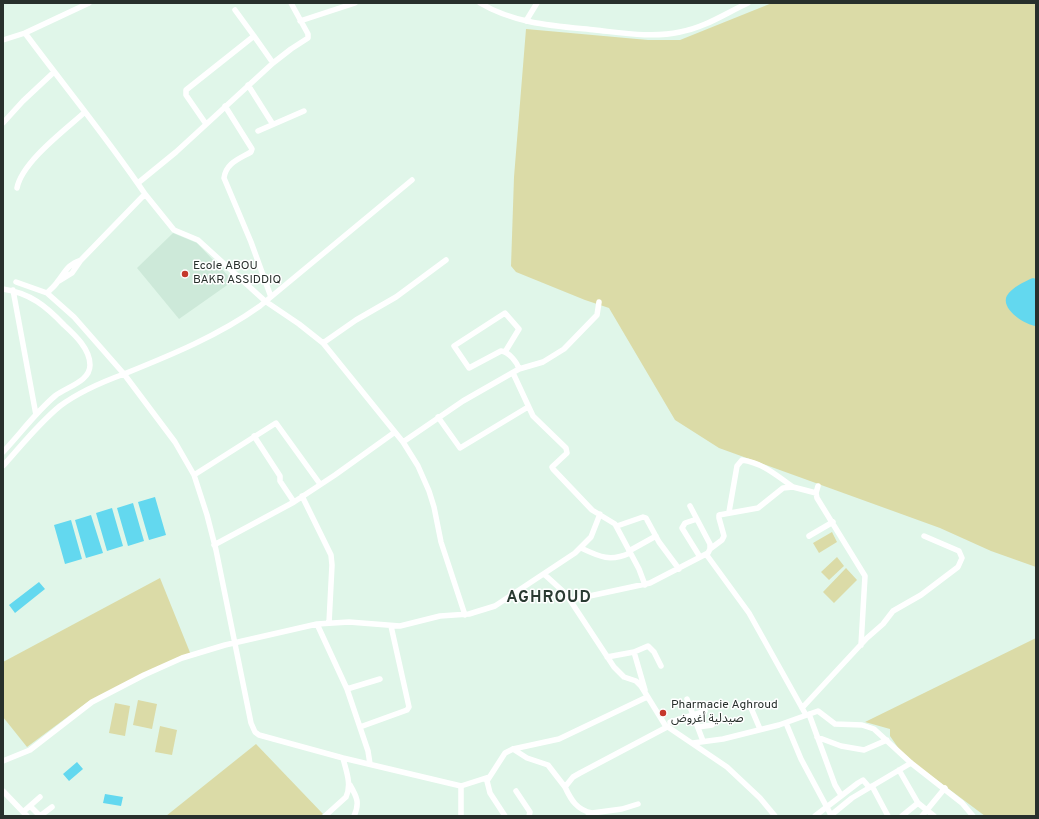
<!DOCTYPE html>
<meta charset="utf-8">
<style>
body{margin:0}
#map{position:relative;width:1039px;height:819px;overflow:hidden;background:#e0f6e9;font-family:Overpass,sans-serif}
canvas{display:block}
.frame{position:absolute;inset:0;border:4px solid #28302c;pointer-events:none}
</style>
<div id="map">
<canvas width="1039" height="819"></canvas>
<div class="frame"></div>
</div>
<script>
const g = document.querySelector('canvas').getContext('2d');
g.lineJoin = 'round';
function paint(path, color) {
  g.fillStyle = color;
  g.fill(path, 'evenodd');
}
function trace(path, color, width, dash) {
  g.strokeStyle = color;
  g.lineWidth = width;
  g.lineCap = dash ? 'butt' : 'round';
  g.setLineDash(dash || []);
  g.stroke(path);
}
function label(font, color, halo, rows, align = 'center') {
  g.font = font + ' Overpass,"Noto Sans Arabic",sans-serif';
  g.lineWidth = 3;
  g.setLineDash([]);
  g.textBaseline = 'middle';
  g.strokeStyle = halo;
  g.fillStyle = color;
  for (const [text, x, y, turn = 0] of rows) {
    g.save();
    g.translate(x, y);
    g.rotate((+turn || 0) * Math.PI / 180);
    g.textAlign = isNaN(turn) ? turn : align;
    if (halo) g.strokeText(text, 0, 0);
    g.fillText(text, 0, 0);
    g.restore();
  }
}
paint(new Path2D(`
 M173 233 197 243 233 281 179 319 137 268Z`), '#cde9d9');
paint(new Path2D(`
 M772 3H1036V567L991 551 940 528 719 448 675 420 609 308 585 300 516 272 511 266 514 177 526 29 648 40H680Z
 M832 532 837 542 819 553 813 543Z
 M837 557 844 566 829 580 821 572Z
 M846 568 857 580 834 603 823 592Z
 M160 578 191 655 89 701 27 747 3 717V662Z
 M1036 638V816H985L918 766 899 749 890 736V729L865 722Z
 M138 700 157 704 152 729 133 725Z
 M115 703 130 706 125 736 109 733Z
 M160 726 177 730 172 755 155 752Z
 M256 744 323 814 320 816H166Z`), '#dbdba7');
paint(new Path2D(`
 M1033 278 1036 279V326C1026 325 1003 311 1006 298 1009 289 1025 281 1033 278Z
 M155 497 166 535 149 540 138 502Z
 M133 503 144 541 128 546 117 508Z
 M112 508 123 546 107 551 96 513Z
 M91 515 103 553 86 558 75 520Z
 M71 520 82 559 65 564 54 525Z
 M39 582 45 589 15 613 9 605Z
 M77 762 83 769 69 781 63 774Z
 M105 794 123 797 121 806 103 803Z`), '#63d8ef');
trace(new Path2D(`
 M480 3C515 24 556 26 595 30 623 33 653 38 680 32 704 28 726 13 748 3
 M235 10 254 36
 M300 21 355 3
 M526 21 537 3
 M25 33C65 87 108 139 145 194L81 260 72 273 59 281
 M3 40 25 33 89 3
 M248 85 272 123
 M225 106 252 149 251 152C239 159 226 163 224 178L251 242 271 297
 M3 123 23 101 54 72
 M206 124 186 95V90L254 36 273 63
 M258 131 304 111
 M412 180 260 306C218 336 171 355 124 374L175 442 194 475 207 515 216 550 251 723 255 732 259 735 343 758 461 786 489 777
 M138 183 176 152 273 63 291 49 308 38V34L291 3
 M17 188C22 162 65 130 85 112
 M145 194 174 230 198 240 265 301 299 324 323 343 403 442 418 466 429 491 434 507 441 542 465 615
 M3 289C30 293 46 306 64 325 75 335 90 349 90 365 90 382 66 387 55 396 36 412 20 434 3 452
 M13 290 36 415
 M47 293C51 289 55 286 58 281 66 271 67 265 81 260
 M323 343 356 320 396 297 446 260
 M505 352 519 329 505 313 454 346 469 368 501 351C509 352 517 362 519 369
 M513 373 533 416 566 448 567 453 552 467 553 469 592 510 615 524 639 569 645 585
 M438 417 460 448 528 407
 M254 436 280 476V481L294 502
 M403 442 463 401 519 369 543 362 564 349 597 315 599 302
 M3 466C21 446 39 423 60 406 79 392 102 382 124 374L74 317 47 293 16 282
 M194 475 276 423 320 484
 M818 486 816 493 817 498 865 576 861 645
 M302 496 331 555 332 565 329 623
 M729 512 737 466 742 460C763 463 776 475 793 487
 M697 519 685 523 682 528 700 557
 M617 526 643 517 646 518 659 542 679 569
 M809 536 833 522
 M214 545 294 502 335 475 395 432
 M581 548C600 557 610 562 630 553
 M710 549 722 540 724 536 719 518V515L758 508 783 488 793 487 816 493
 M629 551 656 536
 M706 554 749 613 806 715
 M544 574 566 594 614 667 624 677 636 681 641 686 665 725 727 767 760 798 775 816
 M571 600 650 583 708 553 710 549V544L690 506
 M317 624 347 689 368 751 370 764
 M634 652 648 646 654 652 661 666
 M607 657 634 652 645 690
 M347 689 380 679
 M687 699 703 741
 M748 701 760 729
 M802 708 867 638 883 624 893 611 921 595 958 567 962 558 959 551 924 536
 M809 714 835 785 841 795
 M670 722 705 711
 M786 723 801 759 831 815
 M360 727 407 710 409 707 391 626
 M698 727 712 725
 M817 737 841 746 864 750 887 740
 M693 743 723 739 779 725 818 711 835 724 862 725 874 729 911 763 962 803 973 816
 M513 749 527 758 548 765 565 787
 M3 761 30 750 92 702 144 675 182 658 225 645 317 624 349 622 400 626 440 616 469 614 495 606 575 553 591 537 600 514
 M899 770 918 803 934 816
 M350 785C357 797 360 803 354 816
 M872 786 888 816
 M3 791 27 816
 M516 791 530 812 529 816
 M30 806 40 816 52 807
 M23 812 40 797
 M592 813 622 809 638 804
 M325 816 346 797C352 784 346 771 343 758
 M461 816V786
 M505 816 490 793 487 781 505 753 513 749 559 739 647 697
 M588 816 592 813C577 810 571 800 565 787L573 777 580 773 667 727
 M815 816 858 783 863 780 869 787
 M830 816 852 798 911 763
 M902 816 918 803
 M922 816 945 788`), '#fff', 5.5);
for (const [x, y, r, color] of [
 [185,274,4,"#c5382c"],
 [663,713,4,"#c5382c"]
]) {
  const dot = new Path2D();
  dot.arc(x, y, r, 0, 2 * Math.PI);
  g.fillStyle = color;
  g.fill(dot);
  trace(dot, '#fff', 1.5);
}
label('12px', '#28302c', '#fff', [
 ["Ecole ABOU",193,267],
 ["BAKR ASSIDDIQ",193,281],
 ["Pharmacie Aghroud",671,706],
 ["صيدلية أغروض",671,720]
], 'left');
g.letterSpacing = '1px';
label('bold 16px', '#2a3b32', '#fff', [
 ["AGHROUD",549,599]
]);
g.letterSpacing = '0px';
</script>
